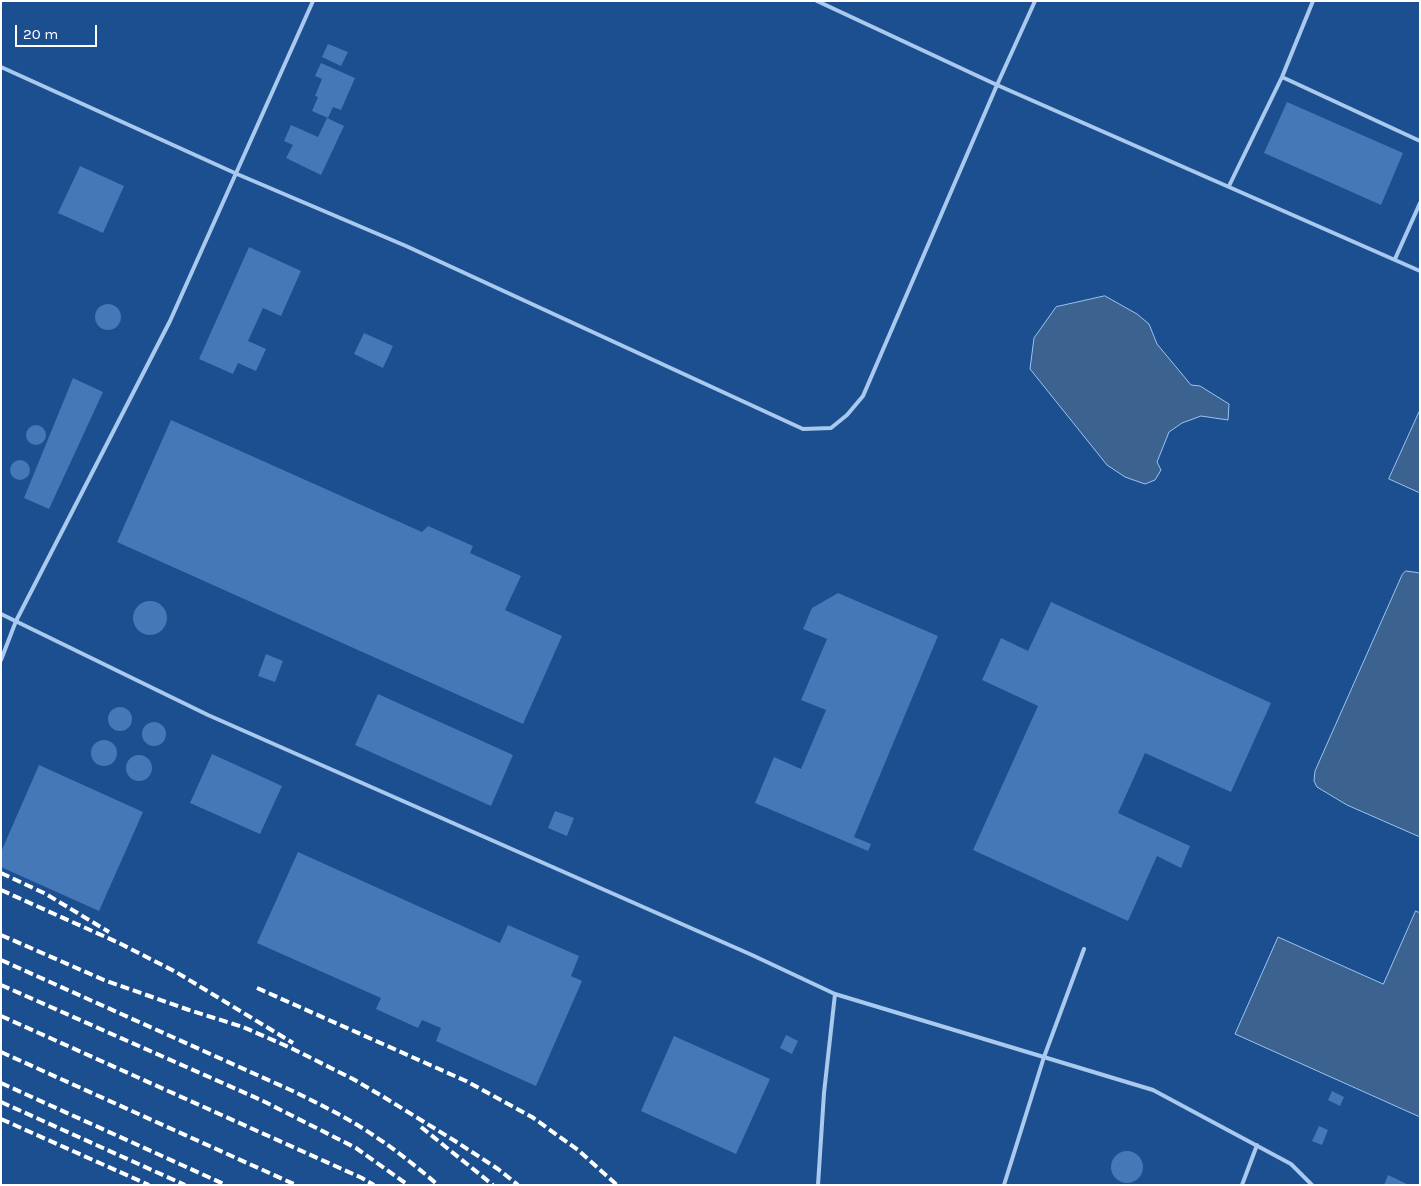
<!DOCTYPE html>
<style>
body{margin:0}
#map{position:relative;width:1421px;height:1186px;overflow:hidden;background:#1b4f8f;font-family:Karla,sans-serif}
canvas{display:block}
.frame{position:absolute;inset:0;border:2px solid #fff;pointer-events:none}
.scale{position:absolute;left:15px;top:25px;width:82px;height:22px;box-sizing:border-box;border:2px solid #fff;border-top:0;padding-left:6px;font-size:15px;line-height:18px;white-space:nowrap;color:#fff;-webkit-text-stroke:4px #1b4f8f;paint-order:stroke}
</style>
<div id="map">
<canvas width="1421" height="1186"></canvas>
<div class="frame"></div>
<div class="scale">20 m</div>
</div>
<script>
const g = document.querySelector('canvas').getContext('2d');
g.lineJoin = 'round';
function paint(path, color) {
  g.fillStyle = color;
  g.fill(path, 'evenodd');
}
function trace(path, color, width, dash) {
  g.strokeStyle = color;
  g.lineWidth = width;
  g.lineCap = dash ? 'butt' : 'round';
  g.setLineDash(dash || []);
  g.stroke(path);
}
const water = new Path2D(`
 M1105 296 1137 314 1149 324 1157 344 1191 385 1200 386 1229 404 1228 420 1201 416 1182 423 1169 432 1157 462 1161 470 1155 480 1145 484 1125 477 1107 465 1030 369 1034 338 1056 307Z
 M1420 410V493L1389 479Z
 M1406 571 1420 573V837L1347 805 1317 787 1314 781 1315 771 1402 575Z
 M1416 911 1420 913V1117L1235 1034 1278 937 1383 984Z`);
paint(water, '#3c6290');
trace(water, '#9cc4f0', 1);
paint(new Path2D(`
 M328 44 348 52 341 66 322 57Z
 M321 63 355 78 341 110 333 107 328 118 312 111 318 97 315 96 322 79 315 76Z
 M1287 102 1403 153 1381 205 1264 153Z
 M327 118 344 126 321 175 286 158 293 145 284 141 291 125 318 137Z
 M80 166 124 186 103 233 58 213Z
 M249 247 301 271 281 316 263 308 248 341 266 349 256 371 238 363 233 374 199 359Z
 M95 317a13 13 0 1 1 26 0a13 13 0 1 1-26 0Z
 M364 333 393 346 383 368 354 354Z
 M73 378 103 392 49 509 24 498Z
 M171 420 422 532 428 526 473 546 470 553 521 576 505 610 562 636 523 724 117 542Z
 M26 435a10 10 0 1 1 20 0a10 10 0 1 1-20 0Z
 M10 470a10 10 0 1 1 20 0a10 10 0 1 1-20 0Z
 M838 593 938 636 854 837 871 844 868 851 755 803 774 757 801 769 826 710 801 700 827 639 803 629 812 608Z
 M133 618a17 17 0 1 1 34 0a17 17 0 1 1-34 0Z
 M1051 602 1271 703 1231 792 1145 753 1118 813 1190 846 1181 868 1157 856 1128 921 973 850 1038 706 982 680 1001 638 1028 651Z
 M266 654 283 661 275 682 258 676Z
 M378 694 513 755 491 806 355 745Z
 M108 719a12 12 0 1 1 24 0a12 12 0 1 1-24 0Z
 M142 734a12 12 0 1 1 24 0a12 12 0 1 1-24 0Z
 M91 753a13 13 0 1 1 26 0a13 13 0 1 1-26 0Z
 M212 754 282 786 260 834 190 803Z
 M126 768a13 13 0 1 1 26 0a13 13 0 1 1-26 0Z
 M39 765 143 812 99 911 1 867V852Z
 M555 811 574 818 567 836 548 828Z
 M298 852 500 943 508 925 579 956 571 976 582 981 536 1086 436 1041 441 1028 422 1020 418 1028 376 1009 381 998 257 943Z
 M786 1035 798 1041 792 1054 780 1048Z
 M674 1036 770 1079 736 1154 641 1111Z
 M1332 1091 1344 1097 1340 1106 1328 1100Z
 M1319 1126 1328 1130 1322 1145 1312 1141Z
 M1111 1167a16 16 0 1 1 32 0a16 16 0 1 1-32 0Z
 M1388 1175 1409 1185H1384Z`), '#4478b7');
trace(new Path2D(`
 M817 1 997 85 1035 1
 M1 67 237 174 406 246 803 429 831 428 847 415 863 396 997 85 1420 271
 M1282 77 1420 141
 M1229 186 1282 77 1313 1
 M1395 259 1420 203
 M1 614 208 715 752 955 835 994 1153 1090 1291 1164 1312 1185
 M1 660 16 621 170 321 313 1
 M818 1185 824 1093 835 994
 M1004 1185 1044 1057 1084 949
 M1242 1185 1257 1145`), '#a9c9ee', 4);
trace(new Path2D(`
 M1 873 46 894 109 932
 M1 890 119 943 176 972 293 1043
 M1 935 104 980 189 1010 243 1027 291 1048 353 1079 382 1096 455 1141 498 1169 518 1185
 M1 960 295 1092C321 1105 348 1118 373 1135 396 1150 417 1167 438 1185
 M1 985 261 1100 356 1148 408 1185
 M257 988 466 1081 532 1117 578 1150 617 1185
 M1 1016 362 1178 374 1185
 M1 1052 296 1185
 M1 1083 226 1185
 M1 1102 185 1185
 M1 1119 149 1185
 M421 1127 493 1185`), '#fff', 4, [9, 4]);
</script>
